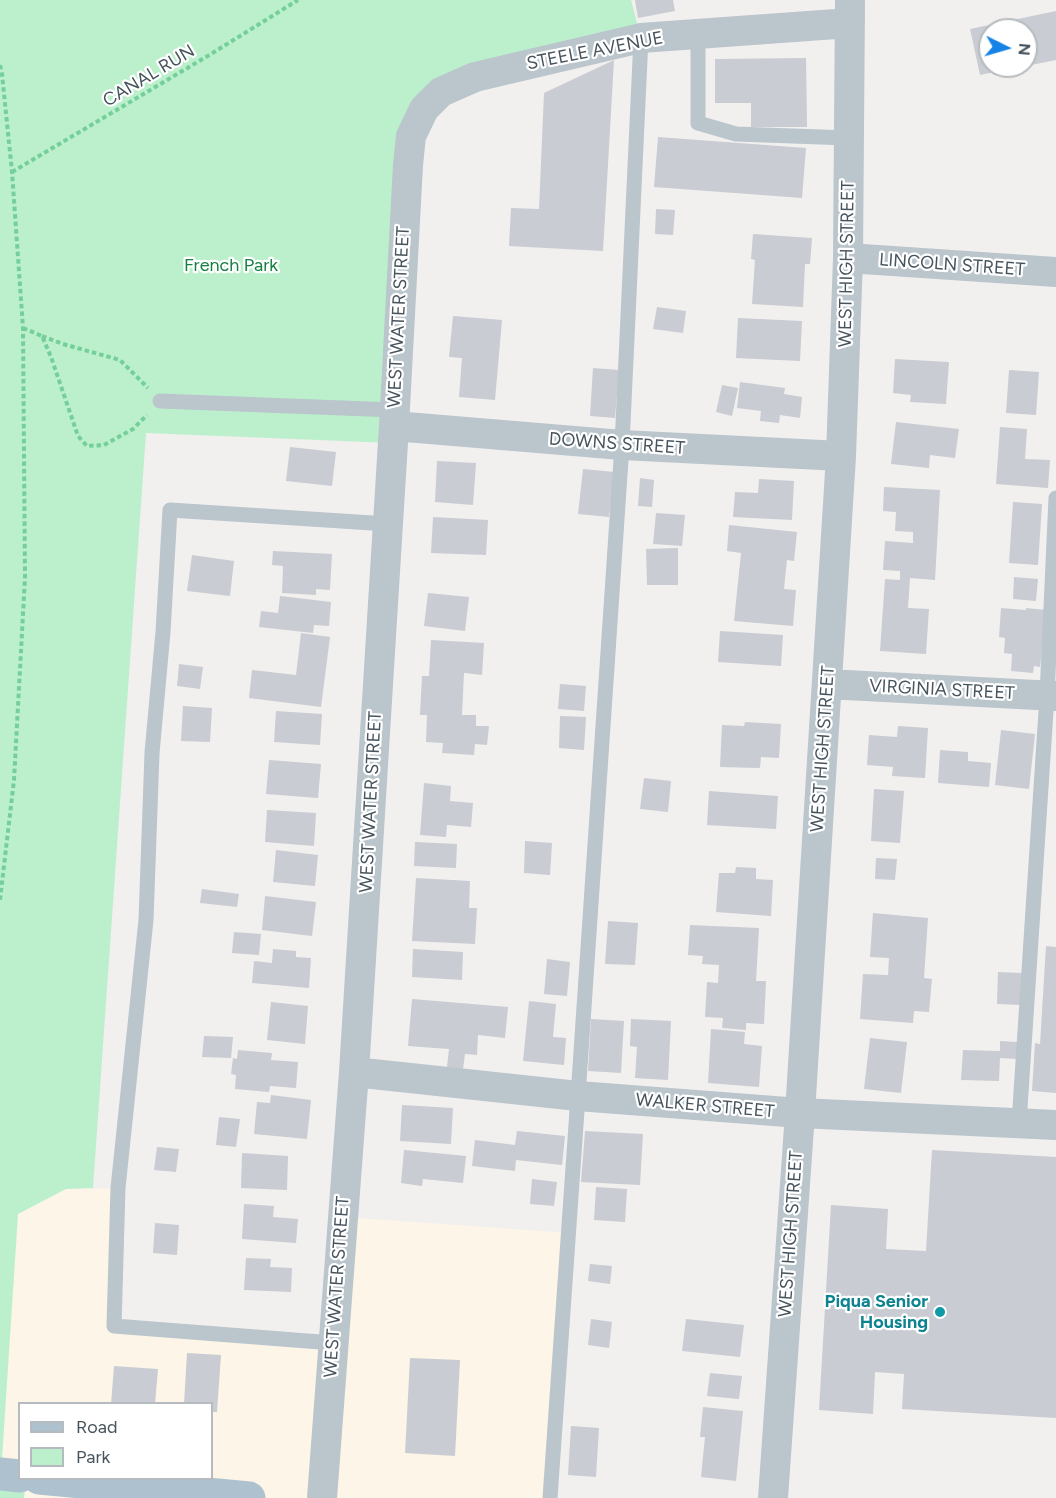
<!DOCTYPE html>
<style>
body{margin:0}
#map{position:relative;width:1056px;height:1498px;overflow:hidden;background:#f2efef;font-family:Figtree,sans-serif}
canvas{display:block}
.legend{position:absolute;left:18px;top:1402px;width:195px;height:78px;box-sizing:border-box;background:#fff;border:2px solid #b5bbbe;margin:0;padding:8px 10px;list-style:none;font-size:18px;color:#47545d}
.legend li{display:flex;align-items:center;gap:12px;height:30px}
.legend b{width:30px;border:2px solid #b5bbbe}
.north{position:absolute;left:978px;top:18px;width:60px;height:60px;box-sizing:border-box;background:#fff;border:2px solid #b5bbbe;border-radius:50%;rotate:95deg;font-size:16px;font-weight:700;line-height:24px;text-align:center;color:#47545d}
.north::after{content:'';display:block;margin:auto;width:21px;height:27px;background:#1582e5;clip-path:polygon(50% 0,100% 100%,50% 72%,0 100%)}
</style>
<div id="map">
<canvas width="1056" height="1498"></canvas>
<ul class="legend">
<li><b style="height:8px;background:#aec1ce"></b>Road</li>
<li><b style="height:16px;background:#bcf0cc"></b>Park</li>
</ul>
<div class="north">N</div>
</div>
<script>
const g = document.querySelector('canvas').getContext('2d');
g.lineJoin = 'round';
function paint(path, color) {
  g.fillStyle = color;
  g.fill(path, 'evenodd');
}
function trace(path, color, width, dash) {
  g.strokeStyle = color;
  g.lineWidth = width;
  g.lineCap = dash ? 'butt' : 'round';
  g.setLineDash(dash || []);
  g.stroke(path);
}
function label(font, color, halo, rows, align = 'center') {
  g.font = font + ' Figtree,sans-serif';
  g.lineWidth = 4.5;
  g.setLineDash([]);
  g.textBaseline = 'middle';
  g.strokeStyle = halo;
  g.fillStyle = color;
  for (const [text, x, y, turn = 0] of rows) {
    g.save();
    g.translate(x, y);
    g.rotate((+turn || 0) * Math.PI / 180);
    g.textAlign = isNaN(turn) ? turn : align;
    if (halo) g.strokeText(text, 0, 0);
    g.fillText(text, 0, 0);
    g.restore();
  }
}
paint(new Path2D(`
 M118 1188 114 1325 332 1343 343 1217 569 1233 550 1498H24L26 1479 212 1478V1404H20L19 1476 1 1474 18 1214 66 1189Z`), '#fcf5e8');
paint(new Path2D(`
 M0 0H631L641 38 424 110 392 443 146 433 93 1188 66 1189 18 1214 1 1474 26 1479 24 1498H0Z`), '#bcf0cc');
paint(new Path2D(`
 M635 0H673L675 11 638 18Z
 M1056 11V60L1026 66V30H990V66L1020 67 980 75 970 29Z
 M806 58 807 127H751V103H715V59Z
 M614 60 603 251 509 246 511 208 539 209 544 93Z
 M658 137 806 148 802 198 654 187Z
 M656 209 675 210 673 235 655 234Z
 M753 234 812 238 810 264H805L803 307 752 304 755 260 751 259Z
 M657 307 686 311 683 333 653 329Z
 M453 316 502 320 495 400 459 397 462 358 449 357Z
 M738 318 802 321 800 361 736 358Z
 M895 359 949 362 946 404 910 402 911 395 893 393Z
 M593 368 619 370 615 418 590 416Z
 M1009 370 1039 372 1036 415 1006 413Z
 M740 382 785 388 784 394 802 397 800 418 780 415 779 423 760 421 761 411 737 408Z
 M722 385 738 388 732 416 716 412Z
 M896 422 959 429 955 458 930 455 929 468 891 464Z
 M1000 427 1027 429 1025 459 1050 460 1048 488 996 484Z
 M290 447 336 452 332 486 286 481Z
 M437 461 476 463 473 505 435 502Z
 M583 469 615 472 609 517 578 514Z
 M640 478 654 480 652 507 638 506Z
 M759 479 794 481 792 520 733 517 735 492 758 493Z
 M884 487 940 490 935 580 910 578 908 608 929 609 926 654 880 651 885 579 900 580V571L883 570 885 541 913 543V532L895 531 896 512 883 511Z
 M1013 502 1042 504 1038 565 1009 563Z
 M656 513 685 515 682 546 653 544Z
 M433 517 488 520 486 555 431 553Z
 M729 525 797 532 794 561 787 560 784 589 796 590 793 626 734 621 741 553 727 551Z
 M678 548V585H647L646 549Z
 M273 551 332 554 330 590 316 589V595L282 593 283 566 272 565Z
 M192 555 234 561 230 596 187 591Z
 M1014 577 1038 579 1036 601 1013 599Z
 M428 593 469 597 465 631 424 626Z
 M280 596 331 602 329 626 314 625 313 633 259 627 261 611 278 613Z
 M1001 608 1026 610V608L1046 610 1040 667 1034 666 1033 673 1011 671 1012 654 1004 653 1005 638 999 637Z
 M720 631 783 635 781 666 718 662Z
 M301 633 330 637 321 707 249 698 252 670 296 675Z
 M431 640 484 643 482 675 464 673 462 715H476V726H489L487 745 475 744 474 755 442 753 443 743 426 742 427 715H420L422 676H429Z
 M179 664 203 667 200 689 177 686Z
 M560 684 586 686 584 711 558 709Z
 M183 706 212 708 210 742 181 741Z
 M276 711 322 714 320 745 274 742Z
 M560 716 586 717 584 750 559 748Z
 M745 722 781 724 779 758 761 757 760 768 720 767 722 725 744 726Z
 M898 726 928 728 925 778 892 776 893 767 867 765 869 735 897 737Z
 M1001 730 1035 734 1029 789 995 785Z
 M940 750 968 752V761L991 763 989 787 938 783Z
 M269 760 321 764 318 798 266 794Z
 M644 778 671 781 668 812 640 809Z
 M424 783 451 786 450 801 473 803 471 827 447 825 446 837 420 835Z
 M874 789 904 791 900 843 871 841Z
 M709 791 778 796 776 829 707 825Z
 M267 810 316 813 314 846 265 842Z
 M525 841 552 843 550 875 524 873Z
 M415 842 457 844 456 868 414 866Z
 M276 850 318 855 315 886 273 882Z
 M876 858 897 859 895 880 875 879Z
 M736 867 756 868V879L773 880 771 916 716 912 719 873H735Z
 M416 878 470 881 469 908H477L475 944 412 941Z
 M202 889 239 894 237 907 200 903Z
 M265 896 316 902 312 936 262 930Z
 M873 913 928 918 924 978 932 979 929 1012 914 1011 913 1023 860 1019 863 974 888 975 889 958 870 957Z
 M608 921 638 923 635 965 605 964Z
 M690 925 759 928 756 981H766L764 1024 746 1023V1030L722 1028 723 1018 705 1017 707 982 718 983 719 965 702 964 703 956 688 955Z
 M234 932 261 934 259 955 232 953Z
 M1046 946 1056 947V1093L1032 1091 1035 1043 1040 1044Z
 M273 949 296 951V957L311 958 309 988 252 983 254 961 272 963Z
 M413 949 463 952 462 980 412 977Z
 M547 959 570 962 567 996 544 994Z
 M998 972 1022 973 1021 1005 997 1004Z
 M412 999 508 1007 505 1038 478 1035 477 1055 465 1054 463 1069 447 1067 449 1049 408 1046Z
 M529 1001 556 1004 553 1037 566 1038 564 1065 523 1061Z
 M271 1002 308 1006 305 1044 267 1040Z
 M591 1019 624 1021 621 1073 588 1071Z
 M631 1019 671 1021 668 1080 635 1078 637 1047 630 1046Z
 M711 1029 745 1032 744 1044 762 1046 759 1087 708 1083Z
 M204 1036 233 1037 231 1058 202 1057Z
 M870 1038 907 1042 901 1093 864 1089Z
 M1000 1041 1017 1042V1059L1000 1058 999 1081 961 1080 963 1050 1000 1051Z
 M238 1050 272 1053 271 1060 298 1062 296 1088 270 1086 269 1092 235 1089 236 1075 231 1074 233 1058 237 1059Z
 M271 1095 311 1100 307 1139 254 1134 257 1102 270 1103Z
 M402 1105 453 1108 451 1144 400 1141Z
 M219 1117 240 1119 236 1147 216 1145Z
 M517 1131 565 1136 562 1165 516 1160 515 1171 472 1166 475 1140 515 1145Z
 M585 1131 643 1134 640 1185 581 1182Z
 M157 1147 179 1149 176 1172 154 1170Z
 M404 1150 466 1156 463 1183 423 1179 422 1186 401 1183Z
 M932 1150 1056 1157V1418L902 1409 904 1374 875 1372 873 1414 819 1410 831 1205 888 1209 886 1249 926 1251Z
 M242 1153 288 1156 287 1190 241 1188Z
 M532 1179 557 1182 554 1206 530 1204Z
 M596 1187 627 1189 625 1222 594 1220Z
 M244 1204 274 1206 273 1217 298 1219 296 1243 242 1239Z
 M155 1223 179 1225 177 1255 153 1253Z
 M246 1258 271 1259 270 1267 292 1268 291 1292 244 1290Z
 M590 1264 612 1266 610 1284 588 1281Z
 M591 1319 612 1322 609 1348 588 1345Z
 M686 1319 744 1325 740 1357 682 1351Z
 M187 1353 221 1355 217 1412H212V1404H184Z
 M410 1358 460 1360 455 1456 405 1453Z
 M114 1366 158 1369 155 1404H111Z
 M710 1373 742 1376 739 1399 707 1396Z
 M703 1407 743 1411 736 1481 701 1477 705 1437H700Z
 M571 1426 599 1428 596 1477 568 1475Z`), '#c9ccd2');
trace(new Path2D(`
 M0 65 2 74 12 172 23 328 25 577 14 780 0 900
 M12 172 211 54 298 0
 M23 328 42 336 51 357 78 436 87 446 104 445 133 429 147 415
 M42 336 63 344 120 360 148 388`), '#74cf9a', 4, [4.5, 3]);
trace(new Path2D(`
 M698 34V123L736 134 849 138
 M160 401 394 410
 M1019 1123 1047 696 1056 498
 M333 1343 114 1326 118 1188 146 920 152 753 163 632 170 510 388 524
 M550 1498 578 1096 622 445 641 38`), '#bac5cc', 15);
trace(new Path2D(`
 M848 258 1056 272
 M394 426 622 445 841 456
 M827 684 1056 696
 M354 1072 578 1096 800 1113 1056 1125
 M322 1498 354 1072 394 426 408 165 411 136 424 109 441 92 475 77 641 38 850 23
 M773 1498 800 1113 841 456 848 258 850 0`), '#bac5cc', 30);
trace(new Path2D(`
 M0 1474 20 1476
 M39 1478 249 1498`), '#aec1ce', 33);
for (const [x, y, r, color] of [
 [940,1312,6,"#0f9aa8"]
]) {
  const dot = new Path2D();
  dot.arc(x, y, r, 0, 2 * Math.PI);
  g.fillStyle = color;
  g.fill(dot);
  trace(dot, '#fff', 2);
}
label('18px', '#47545d', '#fff', [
 ["STEELE AVENUE",595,51,-11],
 ["CANAL RUN",149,76,-31],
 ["WEST HIGH STREET",847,264,-89],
 ["LINCOLN STREET",952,265,4],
 ["WEST WATER STREET",399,317,-87],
 ["DOWNS STREET",617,444,4],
 ["VIRGINIA STREET",942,690,3],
 ["WEST HIGH STREET",823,749,-86],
 ["WEST WATER STREET",371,802,-87],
 ["WALKER STREET",705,1106,5],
 ["WEST HIGH STREET",791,1234,-86],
 ["WEST WATER STREET",337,1287,-86]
]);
label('18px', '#158041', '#fff', [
 ["French Park",231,266]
]);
label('bold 18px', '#0d838f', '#fff', [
 ["Piqua Senior",928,1302],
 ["Housing",928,1323]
], 'right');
</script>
